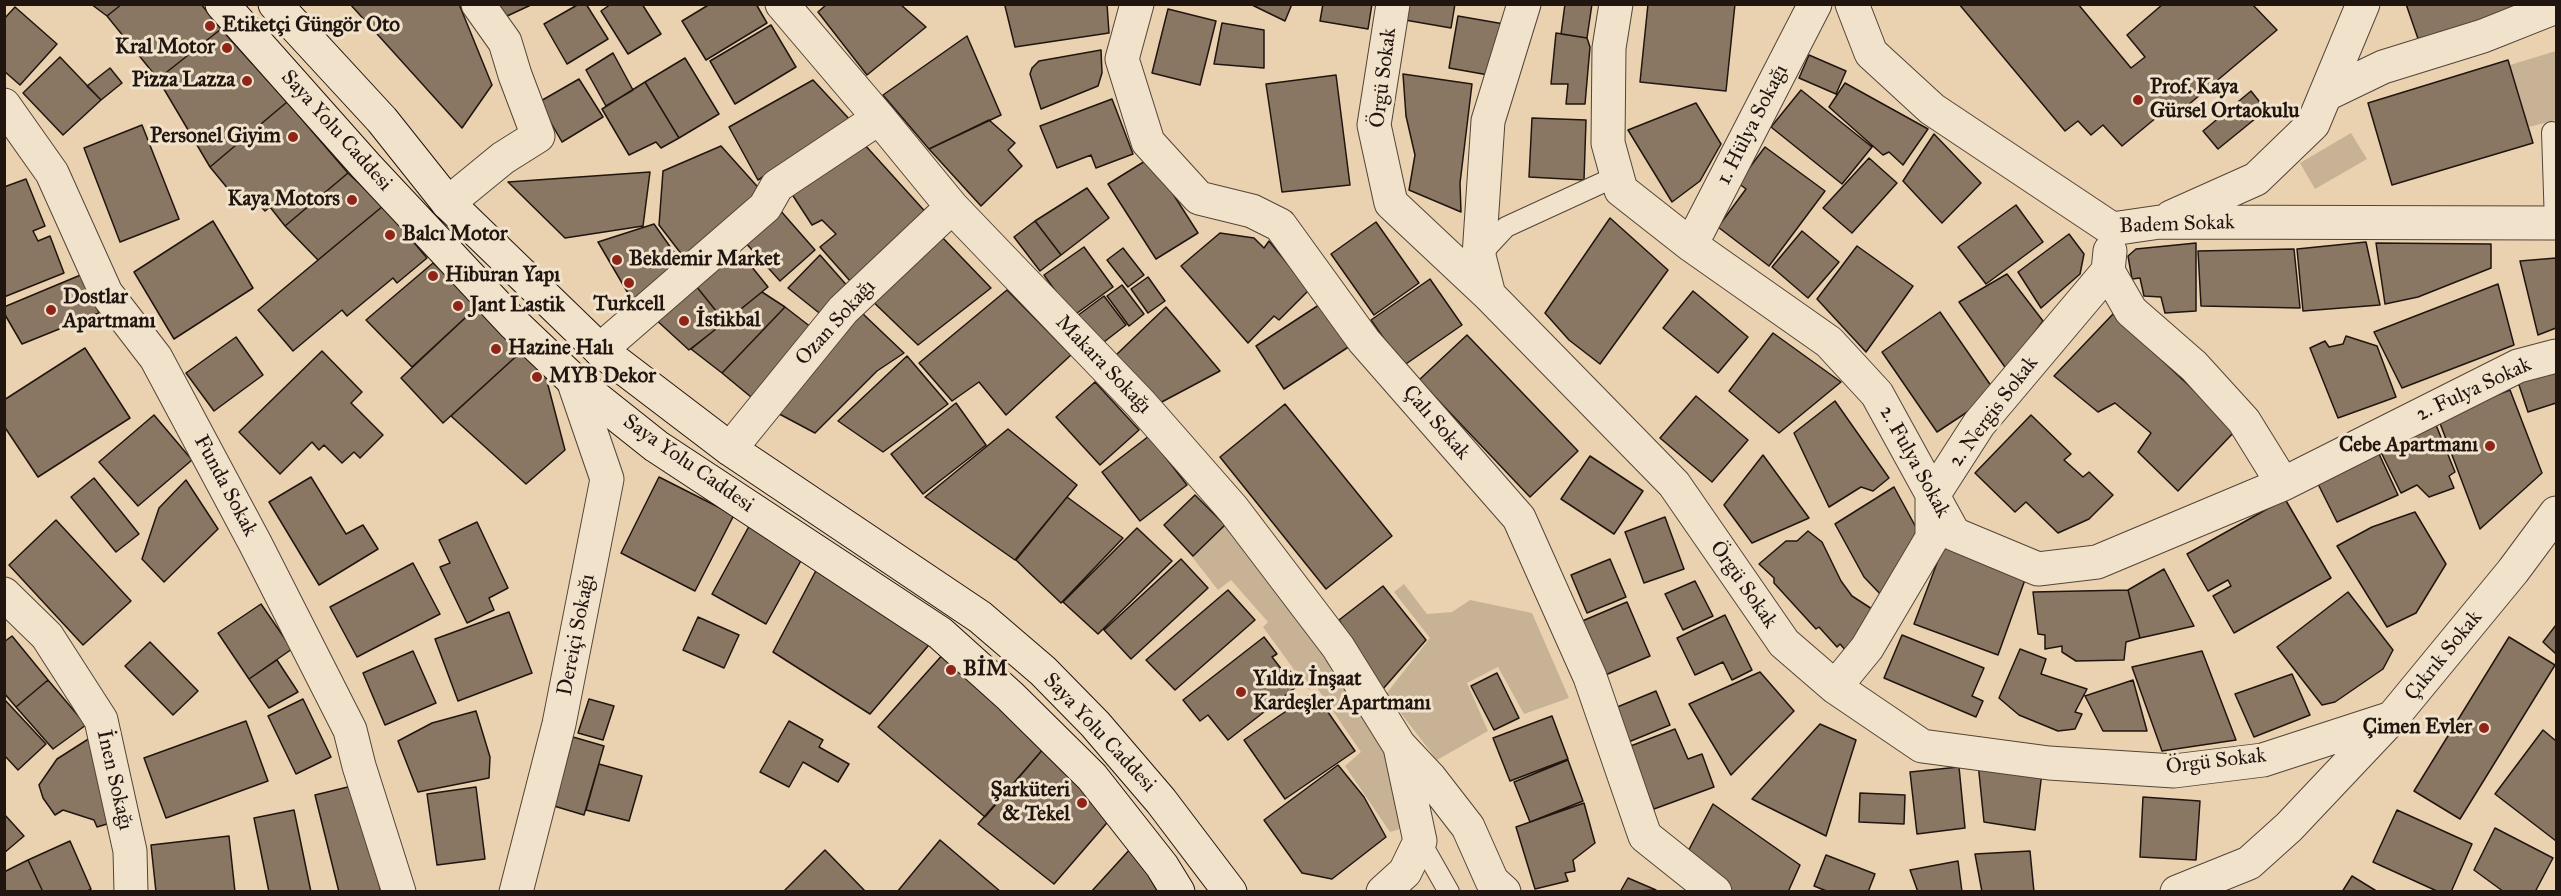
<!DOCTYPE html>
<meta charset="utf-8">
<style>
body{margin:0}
#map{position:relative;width:2561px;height:896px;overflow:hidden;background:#ead2b0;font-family:"IM FELL Great Primer",serif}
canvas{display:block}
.frame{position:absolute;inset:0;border:6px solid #21150f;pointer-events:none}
</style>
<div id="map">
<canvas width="2561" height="896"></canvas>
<div class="frame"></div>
</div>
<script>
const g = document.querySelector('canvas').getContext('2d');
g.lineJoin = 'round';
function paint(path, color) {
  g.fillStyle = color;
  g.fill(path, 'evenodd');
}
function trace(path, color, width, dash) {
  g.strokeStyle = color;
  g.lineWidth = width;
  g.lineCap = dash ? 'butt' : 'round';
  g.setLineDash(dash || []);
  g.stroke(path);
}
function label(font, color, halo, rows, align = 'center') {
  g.font = font + ' "IM FELL Great Primer",serif';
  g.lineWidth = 6;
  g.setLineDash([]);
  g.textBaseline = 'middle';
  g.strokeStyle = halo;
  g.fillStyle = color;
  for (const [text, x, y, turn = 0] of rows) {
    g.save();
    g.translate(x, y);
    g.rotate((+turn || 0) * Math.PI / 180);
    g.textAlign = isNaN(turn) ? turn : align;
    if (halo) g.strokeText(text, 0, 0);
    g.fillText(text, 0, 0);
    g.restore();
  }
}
paint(new Path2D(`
 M2556 51V120L2529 127 2510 65Z
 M2351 133 2367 159 2315 189 2300 163Z
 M1226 508 1374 713 1406 827 1390 832 1345 766 1361 752 1315 685 1309 690 1263 627 1268 622 1231 580 1218 590 1189 553Z
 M1404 584 1427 614 1452 612 1470 600 1532 613 1569 698 1524 714 1498 667 1467 683 1488 731 1437 760 1386 694 1430 638 1394 592Z`), '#c8b295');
const building = new Path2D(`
 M91 4H122L107 16Z
 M122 4H201L221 29 158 79 107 16Z
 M350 4H459L492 85 462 128Z
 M499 4H533L505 17Z
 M579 4H586L608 39 567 64 544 24Z
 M611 4H642L661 34 628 54 601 11Z
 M710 4H756L767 23 706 60 682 21Z
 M827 4H900L926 27 867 75 818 12Z
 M1008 4H1107L1109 33 1015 47 1005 6Z
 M1250 4H1292L1285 21Z
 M1323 4H1372L1368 29 1320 21Z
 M1408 4H1455L1451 28 1405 20Z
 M1565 4H1592L1587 38 1561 34Z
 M1648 4H1735L1726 91 1640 82Z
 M1959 4H2078L2131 68 2145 57 2127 35 2163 4H2252L2277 30 2181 111 2174 103 2122 146 2103 125 2091 135 2078 121 2065 131Z
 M2406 4H2515L2520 18 2423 53Z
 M15 7 57 44 20 85 4 71V19Z
 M1168 9 1216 21 1200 85 1152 73Z
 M1458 16 1504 24 1494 76 1449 68Z
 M1222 23 1264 30V68L1214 64Z
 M771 25 796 67 735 104 710 61Z
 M221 29 287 102 210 167 158 79Z
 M1556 33 1587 38 1590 47 1585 104H1566L1568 84H1551Z
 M967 36 1001 115 929 149 883 95Z
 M1101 50 1102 73 1098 86 1041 109 1030 74 1032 68 1039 61Z
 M613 53 633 90 606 106 586 70Z
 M1809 55 1846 71 1836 94 1799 78Z
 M60 57 101 100 63 135 23 93Z
 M685 58 719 114 679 138 645 82Z
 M2508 60 2533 143 2392 185 2368 103Z
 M110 68 122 83 101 100 87 86Z
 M1403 74 1472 84 1460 183 1461 212 1409 190 1415 155 1406 116Z
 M1336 75 1350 185 1282 192 1266 84Z
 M579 79 603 117 562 142 539 102Z
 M813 80 852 122 758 180 729 127Z
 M645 82 679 138 661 148 656 142 629 155 602 109Z
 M1845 83 1928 129 1903 165 1889 152 1883 155 1829 107Z
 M1801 90 1872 147 1842 184 1771 127Z
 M2251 91 2266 110 2218 149 2203 131Z
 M1112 99 1133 154 1096 168 1091 155 1057 168 1040 126Z
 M287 102 348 173 285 226 270 207 265 211 253 198 243 207 210 167Z
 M1696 103 1721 144 1700 181 1672 202 1628 130Z
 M1532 118 1586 120 1584 180 1529 177Z
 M989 120 1015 143 1008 150 1022 166 981 206 929 149Z
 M142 125 179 219 120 242 84 148Z
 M1934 134 1981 183 1942 223 1903 181Z
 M864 144 930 217 851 282 820 247 836 234 822 220 812 225 786 185Z
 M721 146 764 194 686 260 659 225 663 171Z
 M1765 147 1825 191 1769 266 1718 227 1746 189 1738 183Z
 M1150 158 1198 233 1156 259 1108 184Z
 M1869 158 1897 183 1852 233 1823 208Z
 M650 172 643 226 565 238 508 182Z
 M348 173 383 206 318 260 285 226Z
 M26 179 45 226 33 231 38 241 50 236 64 273 4 297V187Z
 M1087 188 1109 218 1061 255 1035 221Z
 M2016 205 2043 242 1986 284 1958 247Z
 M383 206 427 258 397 283 393 278 347 316 342 310 293 351 258 310Z
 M779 209 815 250 780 281 744 241Z
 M1610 218 1668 270 1600 364 1569 340 1545 313Z
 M213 221 253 288 174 339 134 272Z
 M1035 221 1061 255 1040 271 1014 237Z
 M1376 222 1419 283 1374 315 1331 254Z
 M654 224 681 262 632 300 598 242Z
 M1802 231 1839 262 1808 298 1772 267Z
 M1220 233 1254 238 1264 248 1269 241 1309 290 1279 320 1274 316 1248 343 1181 266Z
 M2069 234 2084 254 2080 274 2041 308 2018 272Z
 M940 235 991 288 918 345 865 294Z
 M2366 242 2380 305 2303 311 2297 249Z
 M2196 243V311L2165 313 2161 297 2144 296 2140 278 2132 279 2128 256 2136 249Z
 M2376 243 2491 244V268L2418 297 2385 304Z
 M735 246 768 287 725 322 692 281Z
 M1857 246 1913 286 1866 352 1817 299Z
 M1084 247 1113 287 1073 316 1044 275Z
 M1123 248 1144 275 1128 287 1107 260Z
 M2294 249 2300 308 2201 306 2198 251Z
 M820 255 850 289 823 316 788 288Z
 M2556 258V328L2538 335 2520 261Z
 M433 263 479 305 412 367 366 320Z
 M83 274 99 313 22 344 4 313V307Z
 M2007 274 2043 321 2007 370 1959 302Z
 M1148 277 1165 301 1148 313 1131 289Z
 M1430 279 1462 325 1403 366 1371 320Z
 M692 281 725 322 689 350 653 317Z
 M2498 284 2514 345 2402 388 2374 332Z
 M1122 285 1144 314 1129 326 1107 296Z
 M1007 290 1071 355 1006 415 979 382 952 401 919 363Z
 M1693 291 1748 337 1718 373 1663 328Z
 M762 292 785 307 722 373 691 349Z
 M1104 296 1126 325 1100 345 1077 316Z
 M1322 303 1350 346 1284 389 1256 346Z
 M479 305 522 351 443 423 401 378Z
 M785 307 816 331 751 397 722 373Z
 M1166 307 1220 371 1158 404 1115 356Z
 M1940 312 1996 393 1937 432 1882 352Z
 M862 313 904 353 877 371 815 433 770 409Z
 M2113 314 2236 430 2178 491 2138 452 2151 433 2115 403 2098 412 2054 376Z
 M1773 333 1841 382 1779 433 1729 391Z
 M1467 335 1578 451 1530 497 1419 380Z
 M2346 336 2377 346 2396 397 2338 418 2310 348 2325 341 2329 347 2343 344Z
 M236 337 263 375 214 411 186 373Z
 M85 348 130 418 38 477 4 426V400Z
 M322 351 362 392 351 403 383 435 360 458 354 452 342 463 324 445 319 450 312 442 280 474 239 432Z
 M522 351 544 370 565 450 526 484 451 416Z
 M907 356 948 404 883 452 838 421Z
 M2556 369V403L2528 412 2518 382Z
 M1095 382 1139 430 1100 465 1056 417Z
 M2510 390 2542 473 2480 529 2438 418Z
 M1696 396 1748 440 1712 482 1660 438Z
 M1835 401 1889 478 1873 491 1861 487 1829 507 1794 433Z
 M956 403 986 445 923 494 891 454Z
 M1285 404 1392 536 1326 589 1220 457Z
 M154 415 192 460 138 506 99 462Z
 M2031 415 2071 454 2064 460 2083 477 2089 472 2113 495 2089 519 2058 533 2026 502 2015 512 1975 473Z
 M2432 415 2455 472 2449 476 2454 488 2429 497 2417 485 2401 493 2376 442Z
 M1008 429 1077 485 1015 560 925 497Z
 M1149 436 1187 485 1140 521 1102 472Z
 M2374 443 2398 495 2337 522 2313 474Z
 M1763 455 1809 518 1752 543 1724 505Z
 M1590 456 1643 491 1614 534 1561 499Z
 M311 477 346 534 363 525 378 549 319 585 269 502Z
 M659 477 734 515 695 591 621 553Z
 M94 478 139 534 116 552 71 497Z
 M186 480 218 529 164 582 142 559 159 508Z
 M1894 487 1924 542 1885 599 1864 577 1835 524Z
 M1195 495 1225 525 1193 556 1164 525Z
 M1067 497 1123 538 1061 603 1016 560Z
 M2285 499 2331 578 2234 633 2213 596 2231 586 2228 580 2208 591 2187 554Z
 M2415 512 2446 564 2416 613 2387 627 2337 546 2372 527Z
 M1665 517 1684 569 1644 583 1625 532Z
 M753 519 808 548 766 624 712 594Z
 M56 520 131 601 83 645 9 565Z
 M477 522 508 588 489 598 494 610 467 623 440 567 450 563 439 540Z
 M1137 528 1172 561 1098 634 1063 602Z
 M1808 531 1822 542 1841 581 1852 596 1872 609 1867 624 1858 630 1862 635 1848 653 1840 644 1837 647 1819 627 1816 629 1774 583V578L1759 564 1786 541H1797Z
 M1943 547 2026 577 1998 655 1914 624Z
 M1181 559 1208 588 1131 659 1104 630Z
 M1610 559 1626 597 1587 613 1571 575Z
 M413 563 440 614 357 657 330 607Z
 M820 563 934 639 870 714 773 652Z
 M2164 569 2194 626 2140 638 2128 590Z
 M1695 581 1713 616 1683 630 1665 594Z
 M1383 586 1426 640 1382 690 1339 620Z
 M1228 590 1255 620 1175 690 1146 660Z
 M2128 590 2140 638 2126 642 2124 660 2076 661 2062 652V646L2045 649V635L2038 634 2033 592Z
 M2348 592 2393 650 2383 669 2335 702 2322 705 2277 647Z
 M1627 602 1650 656 1603 676 1580 622Z
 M261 604 292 649 249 679 218 633Z
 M509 612 532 673 458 701 435 639Z
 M1725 615 1752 670 1732 680 1723 662 1695 675 1677 638Z
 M698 617 739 635 724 668 683 650Z
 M2556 625V654L2543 642Z
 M1902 635 1984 668 1972 696 1983 701 1976 717 1884 678Z
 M12 636 48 680 16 707 4 693V642Z
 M1264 637 1277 654 1272 657 1286 675 1290 671 1300 684 1228 740 1208 715 1200 721 1183 700Z
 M2509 637 2555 665 2460 819 2414 791Z
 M150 642 198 691 173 715 125 666Z
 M2020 649 2046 659 2041 674 2087 689 2075 712 2082 714 2075 729 2058 731 2019 715 1999 698Z
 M413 651 436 703 385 725 363 673Z
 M2202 651 2236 740 2162 751 2132 667Z
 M945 652 1044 748 985 817 878 727Z
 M277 660 298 692 269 708 249 679Z
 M1760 672 1794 711 1731 775 1689 704Z
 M1497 673 1519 718 1494 730 1471 686Z
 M2292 674 2310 715 2254 737 2235 694Z
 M48 680 86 725 53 749 16 707Z
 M2133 680 2147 731H2103L2085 696Z
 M1656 691 1670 725 1626 743 1610 710Z
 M1314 692 1355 751 1285 799 1244 740Z
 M4 699 46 744 18 770 4 755Z
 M303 699 331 757 296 774 268 716Z
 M589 699 614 706 603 740 578 733Z
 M476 711 490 757 489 778 418 792 398 741 432 723Z
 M1552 716 1568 759 1510 781 1493 738Z
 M246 721 268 781 166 818 144 758Z
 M789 721 823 740 819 747 849 764 838 782 803 762 789 787 760 772Z
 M1820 724 1856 740 1826 836 1752 799Z
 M1675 729 1688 759 1702 754 1714 787 1654 809 1628 747Z
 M2543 730 2556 741V841L2495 794Z
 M573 737 604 746 584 815 554 806Z
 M90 738 117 821 97 827 94 820 63 810 55 815 43 798 39 785 57 759Z
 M1044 748 1112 817 1054 884 978 824Z
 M1568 760 1583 801 1530 822 1514 782Z
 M1978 763 2042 772 2035 830 1984 822Z
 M599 764 642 776 629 821 586 810Z
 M1338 765 1364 797 1386 837 1332 879 1302 873 1264 820Z
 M1959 767 1965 828 1917 834 1910 772Z
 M356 785 381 892H339L315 795Z
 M476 787 485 859 437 865 427 794Z
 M1860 793 1905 795 1904 824 1859 822Z
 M2143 797 2200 801 2196 860 2140 857Z
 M1584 803 1595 843 1573 860 1575 871 1565 873 1568 881 1535 889 1516 827Z
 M1713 804 1800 865 1788 892H1729L1685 857Z
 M294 810 311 892H269L254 818Z
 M2397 810 2472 844 2451 892H2439L2373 862Z
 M4 814 24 836 4 853Z
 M2495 828 2553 858 2535 892H2504L2474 870Z
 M229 836 235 892H156L151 845Z
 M940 840 1001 892H897Z
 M70 841 91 889 86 892H43L28 860Z
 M1132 847 1158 892H1091Z
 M825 850 866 892H783Z
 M2030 851 2034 892H1982L1975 854Z
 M1826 855 1875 874 1868 892H1829L1814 886Z
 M28 860 43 892H4V872Z
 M1958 861 1962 892H1918L1910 870Z
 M2352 876 2378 892H2342Z
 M1628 878 1656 890 1620 892Z`);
paint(building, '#8a7763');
trace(building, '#21150f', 1.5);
const lane = new Path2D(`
 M2552 132 2555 224
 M1479 256 1506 227 1617 176
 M1420 841 1449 892`);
const street = new Path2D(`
 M782 4 879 118 952 207 1140 403 1233 509 1338 647 1399 745 1430 778 1468 827 1492 881 1504 892
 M1137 4 1122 59 1148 142 1199 198 1252 211 1280 225 1364 341 1519 518 1590 677 1645 836 1715 892
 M1393 4 1374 125 1391 203 1489 295 1674 484 1784 643 1835 687 1922 746 2049 763 2174 771 2263 760 2392 718
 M1616 4 1609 48 1608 143 1621 190 1691 245 1829 342 1877 394 1954 534 2038 569 2097 562 2283 484 2518 366 2556 356
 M1852 4 1871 53 1932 109 2112 229 2160 222 2556 223
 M2325 95 2383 67 2483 36 2556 7
 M4 105 52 173 106 293 156 358 255 543 350 730 359 766 399 892
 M448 203 503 158 538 136 515 75 505 42 478 4
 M2171 217 2256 179 2313 124 2363 4
 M1691 245 1815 4
 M2110 251 2108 271 2131 311 2194 366 2244 421 2283 484
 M1489 295 1479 256 1488 121 1524 4
 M600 350 765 207 777 186 879 118
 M730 449 843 310 952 207
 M4 594 47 636 101 720 130 851 131 892
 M1835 687 1867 648 1932 538V497L1979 424 2108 271
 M516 892 559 724 607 479 573 380
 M1383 892 1405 872 1420 841 1400 747
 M2177 892 2249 863 2289 827 2392 718 2513 571 2556 513`);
const secondary = new Path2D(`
 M222 4 366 166 513 323 573 380 656 446 940 633 1010 696 1092 777 1162 866 1178 892
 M275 4 382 120 448 203 600 350 730 449 980 617 1043 671 1095 724 1161 801 1230 892`);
trace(lane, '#534437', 22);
trace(street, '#534437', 35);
trace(secondary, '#21150f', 35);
trace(lane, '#f1e2cc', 20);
trace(street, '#f1e2cc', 33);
trace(secondary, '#f1e2cc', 33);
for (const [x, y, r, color] of [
 [210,26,6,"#8f2418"],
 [227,48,6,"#8f2418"],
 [247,81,6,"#8f2418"],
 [2138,100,6,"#8f2418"],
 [293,137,6,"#8f2418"],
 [352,200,6,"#8f2418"],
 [390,235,6,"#8f2418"],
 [617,260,6,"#8f2418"],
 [433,276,6,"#8f2418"],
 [629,283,6,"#8f2418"],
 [458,306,6,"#8f2418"],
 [51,310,6,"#8f2418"],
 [684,321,6,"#8f2418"],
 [496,349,6,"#8f2418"],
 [537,377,6,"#8f2418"],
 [2490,446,6,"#8f2418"],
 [951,670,6,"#8f2418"],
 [1241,692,6,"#8f2418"],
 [2484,728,6,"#8f2418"],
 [1082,803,6,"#8f2418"]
]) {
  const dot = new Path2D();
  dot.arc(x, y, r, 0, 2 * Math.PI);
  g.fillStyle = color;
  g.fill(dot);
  trace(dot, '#f1e2cc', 2);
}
label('bold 21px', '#21150f', '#f1e2cc', [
 ["Etiketçi Güngör Oto",222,26],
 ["Kral Motor",215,48,"right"],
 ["Pizza Lazza",235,81,"right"],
 ["Prof. Kaya",2150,88],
 ["Gürsel Ortaokulu",2150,112],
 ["Personel Giyim",281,137,"right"],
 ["Kaya Motors",340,200,"right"],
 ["Balcı Motor",402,235],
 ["Bekdemir Market",629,260],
 ["Hiburan Yapı",445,276],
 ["Dostlar",63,298],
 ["Apartmanı",63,322],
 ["Turkcell",629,305,"center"],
 ["Jant Lastik",470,306],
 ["İstikbal",696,321],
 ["Hazine Halı",508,349],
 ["MYB Dekor",549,377],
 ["Cebe Apartmanı",2478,446,"right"],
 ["BİM",963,670],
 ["Yıldız İnşaat",1253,680],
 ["Kardeşler Apartmanı",1253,704],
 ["Çimen Evler",2472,728,"right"],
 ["Şarküteri",1070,791,"right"],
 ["& Tekel",1070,815,"right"]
], 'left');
label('21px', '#21150f', '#f1e2cc', [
 ["Örgü Sokak",1384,78,-83],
 ["1. Hülya Sokağı",1753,125,-63],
 ["Saya Yolu Caddesi",336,131,48],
 ["Badem Sokak",2177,225,-2],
 ["Ozan Sokağı",836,323,-48],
 ["Makara Sokağı",1103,365,46],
 ["2. Fulya Sokak",2474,390,-25],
 ["2. Nergis Sokak",1994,412,-53],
 ["Çalı Sokak",1436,423,49],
 ["2. Fulya Sokak",1914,462,61],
 ["Saya Yolu Caddesi",688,464,35],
 ["Funda Sokak",225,486,62],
 ["Örgü Sokak",1743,585,55],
 ["Dereiçi Sokağı",577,635,-79],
 ["Çıkrık Sokak",2444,656,-51],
 ["Saya Yolu Caddesi",1099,733,47],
 ["Örgü Sokak",2216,762,-7],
 ["İnen Sokağı",114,780,77]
]);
</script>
